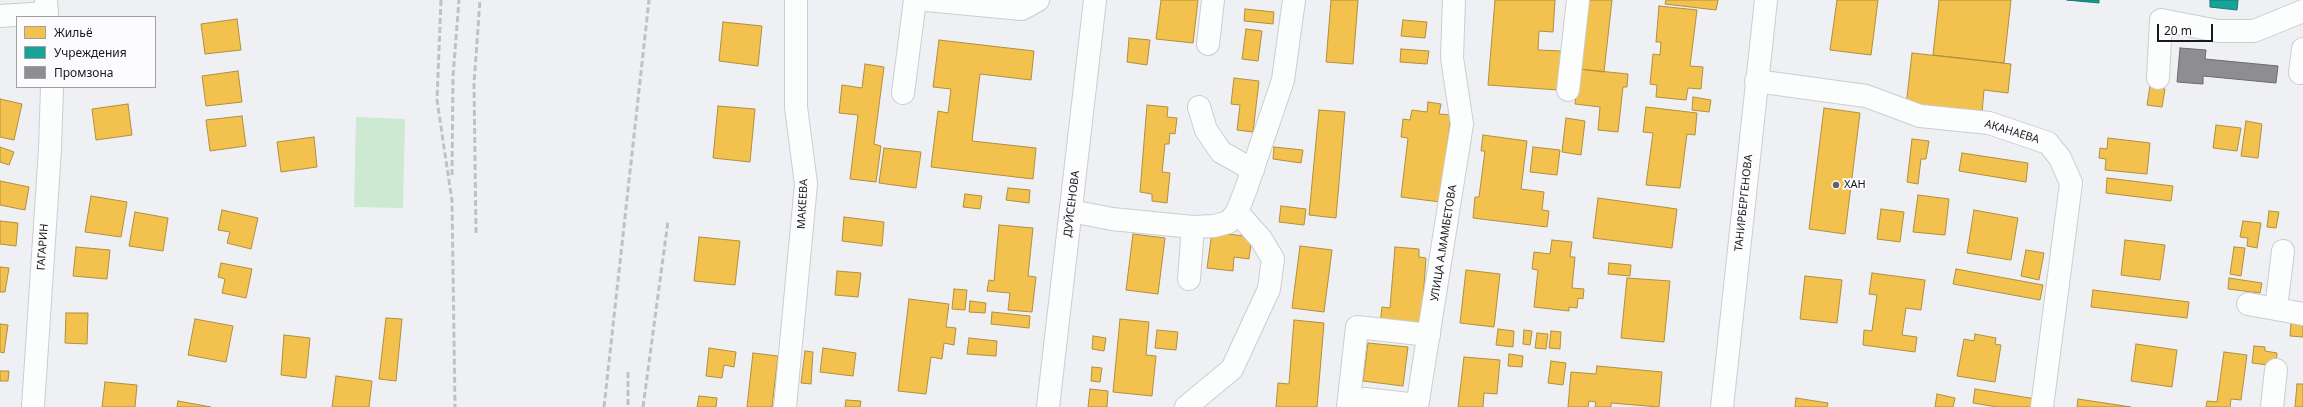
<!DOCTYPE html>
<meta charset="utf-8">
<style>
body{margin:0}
#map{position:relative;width:2303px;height:407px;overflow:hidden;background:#eef0f4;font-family:"Noto Sans",sans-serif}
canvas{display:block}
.legend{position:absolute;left:16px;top:16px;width:140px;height:72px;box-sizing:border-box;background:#fcfcfe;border:1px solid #a1a1a4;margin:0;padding:5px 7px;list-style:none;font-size:12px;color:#18191c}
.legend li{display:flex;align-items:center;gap:8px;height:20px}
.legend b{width:20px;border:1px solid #a1a1a4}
.scale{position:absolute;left:2157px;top:24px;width:56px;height:18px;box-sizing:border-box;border:2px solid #18191c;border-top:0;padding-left:5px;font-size:12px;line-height:14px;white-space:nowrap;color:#18191c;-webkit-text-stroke:3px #fcfcfe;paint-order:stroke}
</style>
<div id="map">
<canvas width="2303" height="407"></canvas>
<ul class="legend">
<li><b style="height:11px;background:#f2c14e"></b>Жильё</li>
<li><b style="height:11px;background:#17a398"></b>Учреждения</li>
<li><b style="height:11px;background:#8d8d92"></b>Промзона</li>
</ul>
<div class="scale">20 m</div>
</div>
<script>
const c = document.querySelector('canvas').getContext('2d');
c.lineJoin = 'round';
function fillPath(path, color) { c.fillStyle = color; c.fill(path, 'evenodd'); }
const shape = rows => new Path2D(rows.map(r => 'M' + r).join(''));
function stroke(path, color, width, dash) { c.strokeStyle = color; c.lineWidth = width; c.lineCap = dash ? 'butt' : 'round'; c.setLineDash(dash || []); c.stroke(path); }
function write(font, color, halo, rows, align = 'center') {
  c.font = font + ' "Noto Sans",sans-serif'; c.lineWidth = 4; c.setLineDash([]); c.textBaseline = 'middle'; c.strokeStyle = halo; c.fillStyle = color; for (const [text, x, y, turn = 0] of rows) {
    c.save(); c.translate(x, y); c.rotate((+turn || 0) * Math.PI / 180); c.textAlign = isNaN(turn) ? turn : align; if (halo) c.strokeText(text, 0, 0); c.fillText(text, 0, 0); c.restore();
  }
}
fillPath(shape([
 [356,117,405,119,403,208,354,207]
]), '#cde9d2');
const homes = shape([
 [1161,0,1198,0,1193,43,1156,39,1161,0],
 [1331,0,1358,0,1353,64,1326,62,1331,0],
 [1495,0,1555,0,1553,32,1539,31,1538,50,1561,51,1558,90,1488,85,1495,0],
 [1586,0,1612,0,1604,72,1579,69,1586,0],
 [1666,0,1718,0,1716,10,1665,4,1666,0],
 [1837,0,1878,0,1871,55,1830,50,1837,0],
 [1939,0,2011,0,2004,63,1933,55,1939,0],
 [1659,6,1697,10,1690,66,1703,67,1701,89,1688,88,1686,100,1656,97,1657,85,1650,84,1653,54,1660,55,1661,42,1656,42,1659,6],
 [1245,9,1274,12,1273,24,1244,21,1245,9],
 [237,19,241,50,205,54,201,24,237,19],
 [1403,20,1427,22,1425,38,1401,36,1403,20],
 [723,22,762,26,758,66,719,61,723,22],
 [1246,29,1262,31,1258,61,1242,59,1246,29],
 [1129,38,1150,40,1147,65,1127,62,1129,38],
 [939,40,1034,51,1031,80,980,74,972,141,1036,148,1033,179,931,167,938,111,948,113,951,89,933,87,939,40],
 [1401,49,1429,51,1427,64,1400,62,1401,49],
 [1912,53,2011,64,2008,93,1984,90,1982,113,1906,106,1912,53],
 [865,64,884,67,874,144,881,146,876,182,850,179,858,115,839,113,842,85,862,88,865,64],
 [1579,69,1628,74,1627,87,1623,87,1618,132,1598,130,1600,107,1575,104,1579,69],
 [238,71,242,102,206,106,202,76,238,71],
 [1234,78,1259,81,1253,132,1237,130,1240,105,1231,104,1234,78],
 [2150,86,2165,89,2162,107,2147,105,2150,86],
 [1693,97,1711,100,1709,112,1692,110,1693,97],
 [0,99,22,104,14,140,0,137,0,99],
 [1428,102,1441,104,1439,114,1451,115,1440,202,1401,197,1408,138,1401,137,1403,119,1410,120,1412,110,1427,112,1428,102],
 [128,104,132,135,96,140,92,109,128,104],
 [1147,105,1168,107,1167,117,1177,118,1175,134,1170,133,1169,144,1165,144,1162,172,1170,173,1167,203,1152,201,1152,194,1140,192,1147,105],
 [718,106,755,109,750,162,713,158,718,106],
 [1646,107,1697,113,1695,135,1687,134,1680,188,1646,185,1653,133,1643,132,1646,107],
 [1824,108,1860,113,1845,234,1809,229,1824,108],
 [1319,110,1345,112,1336,218,1309,215,1319,110],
 [242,116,246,146,210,151,206,120,242,116],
 [1566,118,1585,121,1581,155,1562,152,1566,118],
 [2246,121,2262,124,2258,158,2241,156,2246,121],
 [2216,125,2241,128,2237,151,2213,148,2216,125],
 [1483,135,1527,141,1521,189,1544,192,1542,210,1549,211,1547,227,1473,218,1475,197,1479,197,1485,151,1481,151,1483,135],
 [314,137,317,167,281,172,277,142,314,137],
 [2108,138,2150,143,2147,174,2105,170,2106,159,2099,158,2100,148,2107,149,2108,138],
 [1912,139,1929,141,1926,159,1921,159,1918,184,1907,182,1912,139],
 [0,147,14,152,9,165,0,162,0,147],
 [1274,147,1303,150,1301,163,1273,159,1274,147],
 [1533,147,1560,150,1557,175,1530,172,1533,147],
 [884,148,921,152,916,188,879,183,884,148],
 [1962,153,2028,163,2026,182,1959,171,1962,153],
 [2107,178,2173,186,2171,201,2106,193,2107,178],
 [0,181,29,187,25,210,0,205,0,181],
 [1008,188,1030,190,1029,203,1006,200,1008,188],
 [965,194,982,196,980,209,963,207,965,194],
 [1918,195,1949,199,1945,235,1913,232,1918,195],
 [91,196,127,202,121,237,85,232,91,196],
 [1598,198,1677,209,1672,248,1593,238,1598,198],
 [1281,206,1306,209,1304,225,1279,222,1281,206],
 [1881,209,1904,212,1900,242,1877,239,1881,209],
 [222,210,258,218,251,249,227,243,230,232,218,230,222,210],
 [1974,210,2018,218,2011,260,1967,253,1974,210],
 [2269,211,2279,212,2276,228,2267,227,2269,211],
 [135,212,168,218,163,251,129,246,135,212],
 [844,217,884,222,882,246,842,241,844,217],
 [0,221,18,223,16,246,0,244,0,221],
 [2243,221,2261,223,2257,248,2247,246,2248,238,2240,237,2243,221],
 [999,225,1033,228,1028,276,1036,277,1032,312,1008,310,1010,293,987,291,989,280,994,281,999,225],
 [1212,232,1252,237,1249,259,1234,257,1233,271,1207,268,1212,232],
 [1133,234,1165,238,1158,294,1126,290,1133,234],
 [699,237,740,241,735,285,694,281,699,237],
 [1552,240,1572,242,1570,257,1575,257,1572,288,1584,289,1583,299,1578,298,1577,308,1569,307,1569,311,1534,307,1538,270,1532,269,1534,252,1550,254,1552,240],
 [2125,240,2165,245,2160,280,2121,275,2125,240],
 [1300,246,1332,250,1324,312,1292,308,1300,246],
 [76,247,110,250,107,279,73,276,76,247],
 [1395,247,1419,249,1419,257,1426,258,1421,327,1380,324,1382,307,1390,308,1395,247],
 [2234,247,2245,248,2241,276,2230,274,2234,247],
 [2026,250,2044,253,2039,280,2021,276,2026,250],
 [221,263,252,269,246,298,222,293,225,279,218,277,221,263],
 [1609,263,1631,265,1630,276,1608,274,1609,263],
 [0,267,9,268,5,292,0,292,0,267],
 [1956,269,2043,285,2040,300,1953,284,1956,269],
 [1466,270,1500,274,1494,327,1460,323,1466,270],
 [837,271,861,273,858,297,835,295,837,271],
 [1872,273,1925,280,1921,310,1906,308,1902,335,1917,337,1915,352,1863,345,1864,330,1872,331,1877,295,1869,294,1872,273],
 [1805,276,1842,280,1837,323,1800,319,1805,276],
 [1627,278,1670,281,1664,342,1621,338,1627,278],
 [2229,278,2262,283,2260,293,2228,289,2229,278],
 [954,289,967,290,965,310,952,309,954,289],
 [2093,290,2189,302,2187,318,2091,307,2093,290],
 [909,299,949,304,946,327,956,328,954,345,944,343,942,359,931,357,926,394,898,391,909,299],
 [970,301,986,303,985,313,969,312,970,301],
 [992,312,1030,316,1029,328,991,324,992,312],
 [66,313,88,313,87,344,65,343,66,313],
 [386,318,402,319,396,381,379,379,386,318],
 [195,319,233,326,226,362,188,355,195,319],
 [1120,319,1149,322,1146,355,1156,356,1152,396,1113,392,1120,319],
 [1294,320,1324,323,1317,407,1276,407,1278,383,1289,384,1294,320],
 [2291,323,2303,325,2303,337,2290,336,2291,323],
 [0,324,8,325,4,353,0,352,0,324],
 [1498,329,1514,331,1513,347,1496,345,1498,329],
 [1157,330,1178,332,1176,350,1155,348,1157,330],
 [1524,330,1532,331,1530,345,1523,344,1524,330],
 [1551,331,1561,332,1560,349,1549,348,1551,331],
 [1537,333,1548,334,1546,349,1535,348,1537,333],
 [1975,334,1996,338,1995,344,2001,345,1995,382,1957,376,1964,339,1974,341,1975,334],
 [284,335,310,338,306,378,281,375,284,335],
 [1093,336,1106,338,1104,351,1092,349,1093,336],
 [969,338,997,341,996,356,967,354,969,338],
 [1368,343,1408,347,1403,386,1363,381,1368,343],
 [2136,344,2177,350,2172,387,2131,381,2136,344],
 [2254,346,2265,347,2265,351,2277,353,2276,366,2252,363,2254,346],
 [709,348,736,352,734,367,724,365,722,378,706,376,709,348],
 [823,348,856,353,853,376,820,372,823,348],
 [805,351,813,352,811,384,801,383,805,351],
 [2224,352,2247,355,2241,400,2231,399,2230,407,2206,407,2207,401,2217,402,2224,352],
 [753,353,778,356,772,407,747,407,753,353],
 [1509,354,1523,356,1522,367,1508,366,1509,354],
 [1464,357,1500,360,1497,394,1484,393,1483,407,1458,407,1464,357],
 [1551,361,1566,363,1563,385,1548,383,1551,361],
 [1597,366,1662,372,1659,407,1611,403,1611,407,1595,407,1596,402,1589,401,1588,407,1568,407,1571,372,1596,374,1597,366],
 [1092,367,1102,368,1100,382,1091,381,1092,367],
 [0,371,9,371,8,381,0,381,0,371],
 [336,376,372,381,369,407,332,407,336,376],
 [105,382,137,385,135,407,102,407,105,382],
 [2297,384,2303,384,2303,407,2295,407,2297,384],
 [1090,389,1108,391,1107,407,1088,407,1090,389],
 [1975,389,2036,399,2035,407,1997,407,1973,403,1975,389],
 [1937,394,1955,398,1953,407,1935,407,1937,394],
 [699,396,717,398,716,407,697,407,699,396],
 [1796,398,1828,403,1827,407,1795,407,1796,398],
 [2078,399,2131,407,2077,407,2078,399],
 [846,400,861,401,860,407,845,407,846,400],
 [178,401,211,407,177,407,178,401]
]);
fillPath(homes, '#f2c14e');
stroke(homes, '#b18f3f', 1);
const public = shape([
 [2067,0,2099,0,2099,3,2067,0],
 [2210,0,2238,0,2237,10,2210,7,2210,0]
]);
fillPath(public, '#17a398');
stroke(public, '#177a73', 1);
const industry = shape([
 [2180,48,2206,50,2205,59,2278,66,2276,83,2203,76,2203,84,2177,82,2180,48]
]);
fillPath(industry, '#8d8d92');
stroke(industry, '#6a6a6f', 1);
const minor = shape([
 [926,0,1022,9,1038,0],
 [0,16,47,13],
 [1208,44,1213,0],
 [2300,73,2303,49],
 [2158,78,2161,20,2218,31,2254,31,2303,11],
 [1756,81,1866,96,1920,116,1989,123,2048,143,2060,158,2071,183,2042,407],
 [1568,90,1578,0],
 [903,93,915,0],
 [1199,107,1206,130,1221,152,1253,170],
 [1071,211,1112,219,1193,227,1214,226,1229,222,1237,212,1246,189,1283,80,1294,0],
 [1189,279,1193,227],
 [2248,304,2303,314],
 [2276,308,2283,251],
 [1365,399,1417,405],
 [785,407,806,184,796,107,796,0],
 [1048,407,1095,0],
 [1186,407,1232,369,1269,289,1273,259,1261,239,1237,212],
 [1348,407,1357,327,1429,335],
 [1417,407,1462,124,1452,58,1454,0],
 [1722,407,1766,0],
 [2272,407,2276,370]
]);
const major = shape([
 [46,0,47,17],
 [33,407,50,149,52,87]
]);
stroke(minor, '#cbcdd0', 24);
stroke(major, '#cbcdd0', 24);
stroke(minor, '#fcfdfd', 22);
stroke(major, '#fcfdfd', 22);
stroke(shape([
 [441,0,437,100,452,201,455,407],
 [452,175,453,76,459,0],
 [476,233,474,84,480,0],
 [628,372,628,407],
 [604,407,649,0],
 [643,407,668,221]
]), '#c1c1c2', 3, [6, 3]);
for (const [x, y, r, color] of [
 [1836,185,4,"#636468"]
]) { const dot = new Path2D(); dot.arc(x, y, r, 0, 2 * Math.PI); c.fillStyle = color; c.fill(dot); stroke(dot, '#fcfcfe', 1.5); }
write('11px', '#18191c', '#fcfcfe', [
 ["АКАНАЕВА",2012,132,17],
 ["ТАНИРБЕРГЕНОВА",1744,203,-84],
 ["МАКЕЕВА",803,204,-87],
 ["ДУЙСЕНОВА",1072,204,-83],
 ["УЛИЦА А.МАМБЕТОВА",1444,243,-81],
 ["ГАГАРИН",43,247,-86]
]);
write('11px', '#18191c', '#fcfcfe', [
 ["ХАН",1844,185]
], 'left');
</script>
